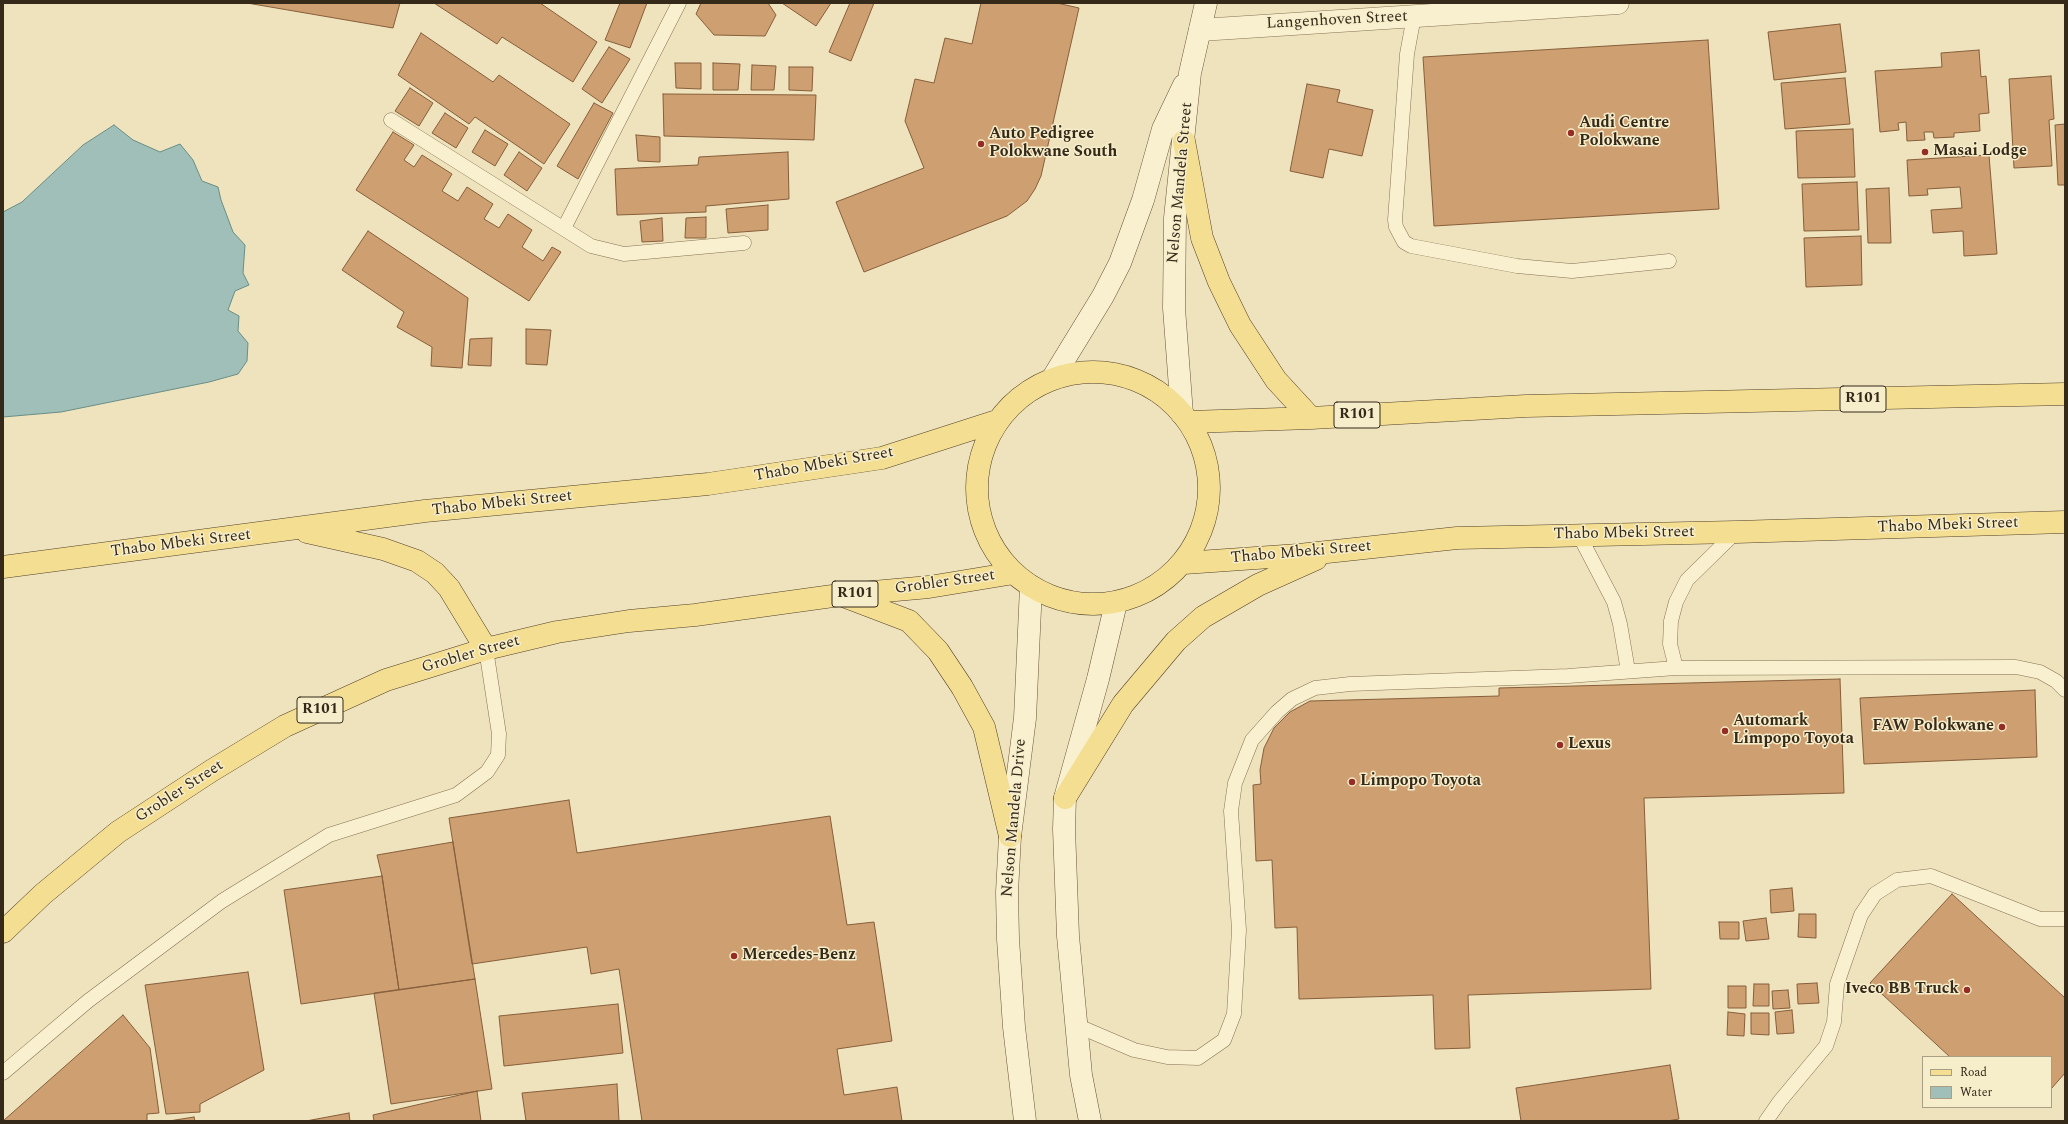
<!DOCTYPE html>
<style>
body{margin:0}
#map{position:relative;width:2068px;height:1124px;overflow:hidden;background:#eee3bc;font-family:Spectral,serif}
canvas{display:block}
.frame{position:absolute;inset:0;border:4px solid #35291a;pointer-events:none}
.legend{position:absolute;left:1922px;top:1056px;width:130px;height:52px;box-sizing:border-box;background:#f6edcb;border:1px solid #a99f84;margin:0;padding:5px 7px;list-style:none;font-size:12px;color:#35291a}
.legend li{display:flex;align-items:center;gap:8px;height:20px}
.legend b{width:20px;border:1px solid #a99f84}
</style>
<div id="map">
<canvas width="2068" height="1124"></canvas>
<div class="frame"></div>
<ul class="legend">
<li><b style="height:5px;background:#f4de91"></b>Road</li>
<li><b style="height:11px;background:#a0bfb9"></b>Water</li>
</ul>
</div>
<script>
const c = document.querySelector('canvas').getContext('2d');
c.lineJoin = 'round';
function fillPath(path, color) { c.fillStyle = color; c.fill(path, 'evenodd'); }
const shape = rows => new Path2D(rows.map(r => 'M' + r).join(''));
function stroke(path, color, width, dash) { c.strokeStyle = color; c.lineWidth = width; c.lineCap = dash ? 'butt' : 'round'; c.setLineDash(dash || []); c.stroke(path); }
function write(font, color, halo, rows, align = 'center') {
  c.font = font + ' Spectral,serif'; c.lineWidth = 3; c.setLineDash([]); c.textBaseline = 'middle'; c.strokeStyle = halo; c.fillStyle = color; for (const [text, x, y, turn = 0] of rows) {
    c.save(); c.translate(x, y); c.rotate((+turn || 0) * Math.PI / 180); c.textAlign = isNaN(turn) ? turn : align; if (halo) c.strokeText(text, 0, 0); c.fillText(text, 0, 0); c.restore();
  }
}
const water = shape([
 [114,125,133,140,160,152,180,144,193,160,202,181,218,187,221,200,233,232,245,245,243,273,249,285,235,291,228,310,239,316,238,331,248,343,247,361,238,374,209,382,61,412,3,417,3,212,22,202,83,145,114,125]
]);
fillPath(water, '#a0bfb9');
stroke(water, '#688d86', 1);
const building = shape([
 [247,3,400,3,393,28,247,3],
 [434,3,540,3,597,42,573,82,502,37,497,44,434,3],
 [620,3,647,3,630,48,605,40,620,3],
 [701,3,768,3,776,15,765,36,714,35,696,14,701,3],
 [782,3,831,3,816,26,782,3],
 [850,3,874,3,851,61,829,52,850,3],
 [981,3,1057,3,1079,8,1041,176,1035,189,1027,201,1007,216,864,272,836,202,924,168,905,121,915,79,934,83,945,38,972,44,981,3],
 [1840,24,1846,72,1774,80,1768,32,1840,24],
 [421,33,493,82,499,75,570,124,544,164,475,117,469,124,398,75,421,33],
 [1708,40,1719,209,1434,226,1423,57,1708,40],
 [609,47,630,59,602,103,582,89,609,47],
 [1979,50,1981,77,1986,76,1989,113,1979,114,1980,131,1954,133,1954,137,1934,138,1933,132,1924,132,1925,140,1907,141,1906,122,1898,123,1899,130,1880,132,1875,71,1942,67,1941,53,1979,50],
 [675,63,701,63,701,89,676,88,675,63],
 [713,63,740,64,738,90,713,90,713,63],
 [752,65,776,66,774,90,751,90,752,65],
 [789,67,813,67,812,91,789,90,789,67],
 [2051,76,2054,119,2049,120,2052,166,2014,168,2009,79,2051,76],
 [1845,78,1850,124,1785,129,1781,83,1845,78],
 [1307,84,1340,90,1337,102,1373,110,1362,156,1329,149,1323,178,1290,171,1307,84],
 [410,88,433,103,419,126,395,111,410,88],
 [663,94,816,95,814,140,664,136,663,94],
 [594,103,613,113,578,179,557,166,594,103],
 [445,113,468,128,456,148,432,133,445,113],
 [2065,124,2065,185,2058,185,2055,125,2065,124],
 [1853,129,1855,177,1798,178,1796,131,1853,129],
 [485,130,508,144,495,166,472,152,485,130],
 [393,132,414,145,404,160,414,167,422,155,452,174,442,191,458,201,467,187,493,204,484,219,499,228,508,214,532,230,522,247,543,261,552,247,561,252,529,301,356,190,393,132],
 [636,135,660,137,660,162,638,161,636,135],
 [519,152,542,168,527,191,504,175,519,152],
 [788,152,789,199,706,206,706,212,617,215,615,169,698,165,699,157,788,152],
 [1989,155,1997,254,1964,256,1963,231,1933,233,1931,210,1962,208,1960,187,1927,189,1928,195,1909,196,1907,160,1989,155],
 [1857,182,1859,230,1804,231,1802,184,1857,182],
 [1889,188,1891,243,1868,243,1866,189,1889,188],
 [768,205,768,230,728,233,726,209,768,205],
 [706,217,706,238,685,238,686,218,706,217],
 [662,218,663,241,642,242,640,221,662,218],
 [368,231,468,298,462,368,431,366,432,347,397,327,404,312,342,270,368,231],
 [1861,236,1862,285,1806,287,1804,238,1861,236],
 [526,329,551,330,547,365,526,364,526,329],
 [492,338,491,366,468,365,470,339,492,338],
 [1840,679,1844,793,1644,798,1651,989,1468,995,1470,1048,1435,1049,1433,995,1299,999,1297,927,1275,928,1272,860,1256,861,1253,785,1261,784,1260,770,1264,748,1274,728,1290,712,1310,701,1499,696,1499,688,1840,679],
 [2035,690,2037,757,1864,764,1860,698,2035,690],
 [569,800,577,853,830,816,847,925,874,922,892,1041,837,1049,844,1095,897,1087,902,1121,642,1121,619,969,591,974,587,947,472,964,449,818,569,800],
 [453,842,475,979,399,990,382,876,377,855,453,842],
 [382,876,399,990,301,1004,284,890,382,876],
 [1792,888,1794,911,1771,913,1770,890,1792,888],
 [1952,894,2065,998,2065,1073,2051,1089,2051,1057,1950,1057,1870,983,1952,894],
 [1799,914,1816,914,1816,938,1798,937,1799,914],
 [1766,918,1769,939,1746,941,1743,921,1766,918],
 [1719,922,1739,922,1739,939,1720,939,1719,922],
 [248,972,264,1070,200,1104,200,1112,166,1114,145,985,248,972],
 [475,979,492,1089,391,1104,374,993,475,979],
 [1817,983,1819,1003,1798,1004,1797,984,1817,983],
 [1754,984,1769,984,1769,1006,1753,1006,1754,984],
 [1728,986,1746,986,1746,1008,1728,1008,1728,986],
 [1788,990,1790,1008,1773,1009,1772,991,1788,990],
 [618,1004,623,1053,504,1066,499,1016,618,1004],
 [1792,1010,1794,1033,1777,1034,1775,1012,1792,1010],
 [1728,1012,1745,1014,1744,1036,1727,1035,1728,1012],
 [1751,1013,1769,1013,1769,1035,1751,1034,1751,1013],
 [123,1015,150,1048,159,1113,147,1114,147,1121,3,1121,123,1015],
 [1670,1065,1679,1119,1667,1121,1521,1121,1516,1088,1670,1065],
 [617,1084,619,1121,526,1121,522,1093,617,1084],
 [477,1091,481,1121,374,1121,373,1115,477,1091],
 [349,1113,350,1121,306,1121,349,1113],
 [194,1117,195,1121,169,1121,194,1117]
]);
fillPath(building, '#ce9f70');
stroke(building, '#865e3b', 1);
const lane = shape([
 [1414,16,1407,54,1395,220,1396,227,1404,242,1411,246,1517,266,1572,271,1669,261],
 [391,120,591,246,624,254,744,243],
 [564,228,679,3],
 [1579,535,1614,602,1620,624,1628,671],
 [1676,668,1670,644,1671,621,1676,602,1687,580,1736,532],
 [1078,1026,1134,1050,1167,1057,1198,1058,1224,1040,1234,1014,1239,930,1231,811,1235,783,1252,740,1277,712,1292,699,1315,688,1350,684,1568,676,1676,668,2016,667,2040,672,2056,681,2065,690],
 [3,1073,88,1001,222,901,329,835,456,795,487,772,498,755,499,734,486,649],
 [1766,1121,1780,1101,1826,1046,1834,1022,1837,984,1861,915,1875,894,1897,880,1931,876,2040,919,2065,919]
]);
const street = shape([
 [1200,30,1618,3]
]);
const secondary = shape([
 [1054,376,1103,296,1120,263,1143,200,1163,129,1184,85],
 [1182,414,1174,308,1175,218,1190,73,1206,3],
 [1025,1121,1014,1027,1008,939,1007,892,1010,836,1025,718,1031,587],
 [1090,1121,1081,1075,1068,936,1064,829,1065,798,1098,679,1116,603]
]);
const primary = shape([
 [1184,141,1202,238,1219,282,1240,325,1276,380,1311,418],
 '977 488a116 116 0 1 1 232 0a116 116 0 1 1-232 0Z',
 [1189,422,1311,418,1526,406,2065,394],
 [307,532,383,549,417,561,435,573,449,588,486,649],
 [1184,563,1299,555,1457,538,1736,532,2065,522],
 [3,567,425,511,708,484,882,458,997,421],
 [846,597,909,621,938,651,962,687,984,727,1010,836],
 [1065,798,1123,704,1176,641,1203,617,1258,585,1316,559],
 [3,932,43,894,118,832,211,771,285,726,386,680,486,649,557,632,629,621,695,615,840,595,929,587,1014,573]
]);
stroke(lane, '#867355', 15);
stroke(street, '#867355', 23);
stroke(secondary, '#675439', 23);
stroke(primary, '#53412a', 23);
stroke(lane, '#f9f0cf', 14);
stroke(street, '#f9f0cf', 22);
stroke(secondary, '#f9f0cf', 22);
stroke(primary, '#f4de91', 22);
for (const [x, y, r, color] of [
 [1571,133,4,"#962d24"],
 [981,144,4,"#962d24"],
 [1925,152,4,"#962d24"],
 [2002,727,4,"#962d24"],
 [1725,731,4,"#962d24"],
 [1560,745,4,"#962d24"],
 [1352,782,4,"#962d24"],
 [734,956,4,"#962d24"],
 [1967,990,4,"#962d24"]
]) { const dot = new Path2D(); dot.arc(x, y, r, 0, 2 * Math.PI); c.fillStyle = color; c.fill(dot); stroke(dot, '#f6edcb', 1.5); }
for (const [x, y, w] of [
 [1863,399,46],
 [1357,415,46],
 [855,594,46],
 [320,710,46]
]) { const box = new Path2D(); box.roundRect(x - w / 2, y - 13, w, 26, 3); c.fillStyle = '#f6edcb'; c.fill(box); stroke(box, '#35291a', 1); }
write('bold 15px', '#35291a', null, [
 ["R101",1863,399],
 ["R101",1357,415],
 ["R101",855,594],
 ["R101",320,710]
]);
write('16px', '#35291a', '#f6edcb', [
 ["Langenhoven Street",1337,21,-3],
 ["Nelson Mandela Street",1181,183,-85],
 ["Thabo Mbeki Street",824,465,-10],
 ["Thabo Mbeki Street",502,504,-6],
 ["Thabo Mbeki Street",1948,526,-2],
 ["Thabo Mbeki Street",1624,534,-1],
 ["Thabo Mbeki Street",181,544,-7],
 ["Thabo Mbeki Street",1301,553,-5],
 ["Grobler Street",945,583,-8],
 ["Grobler Street",471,655,-16],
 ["Grobler Street",180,792,-33],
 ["Nelson Mandela Drive",1015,818,-85]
]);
write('bold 16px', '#35291a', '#f6edcb', [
 ["Audi Centre",1579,124],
 ["Polokwane",1579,142],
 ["Auto Pedigree",989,135],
 ["Polokwane South",989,153],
 ["Masai Lodge",1933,152],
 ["Automark",1733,722],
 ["Limpopo Toyota",1733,740],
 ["FAW Polokwane",1994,727,"right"],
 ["Lexus",1568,745],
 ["Limpopo Toyota",1360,782],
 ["Mercedes-Benz",742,956],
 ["Iveco BB Truck",1959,990,"right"]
], 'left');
</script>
